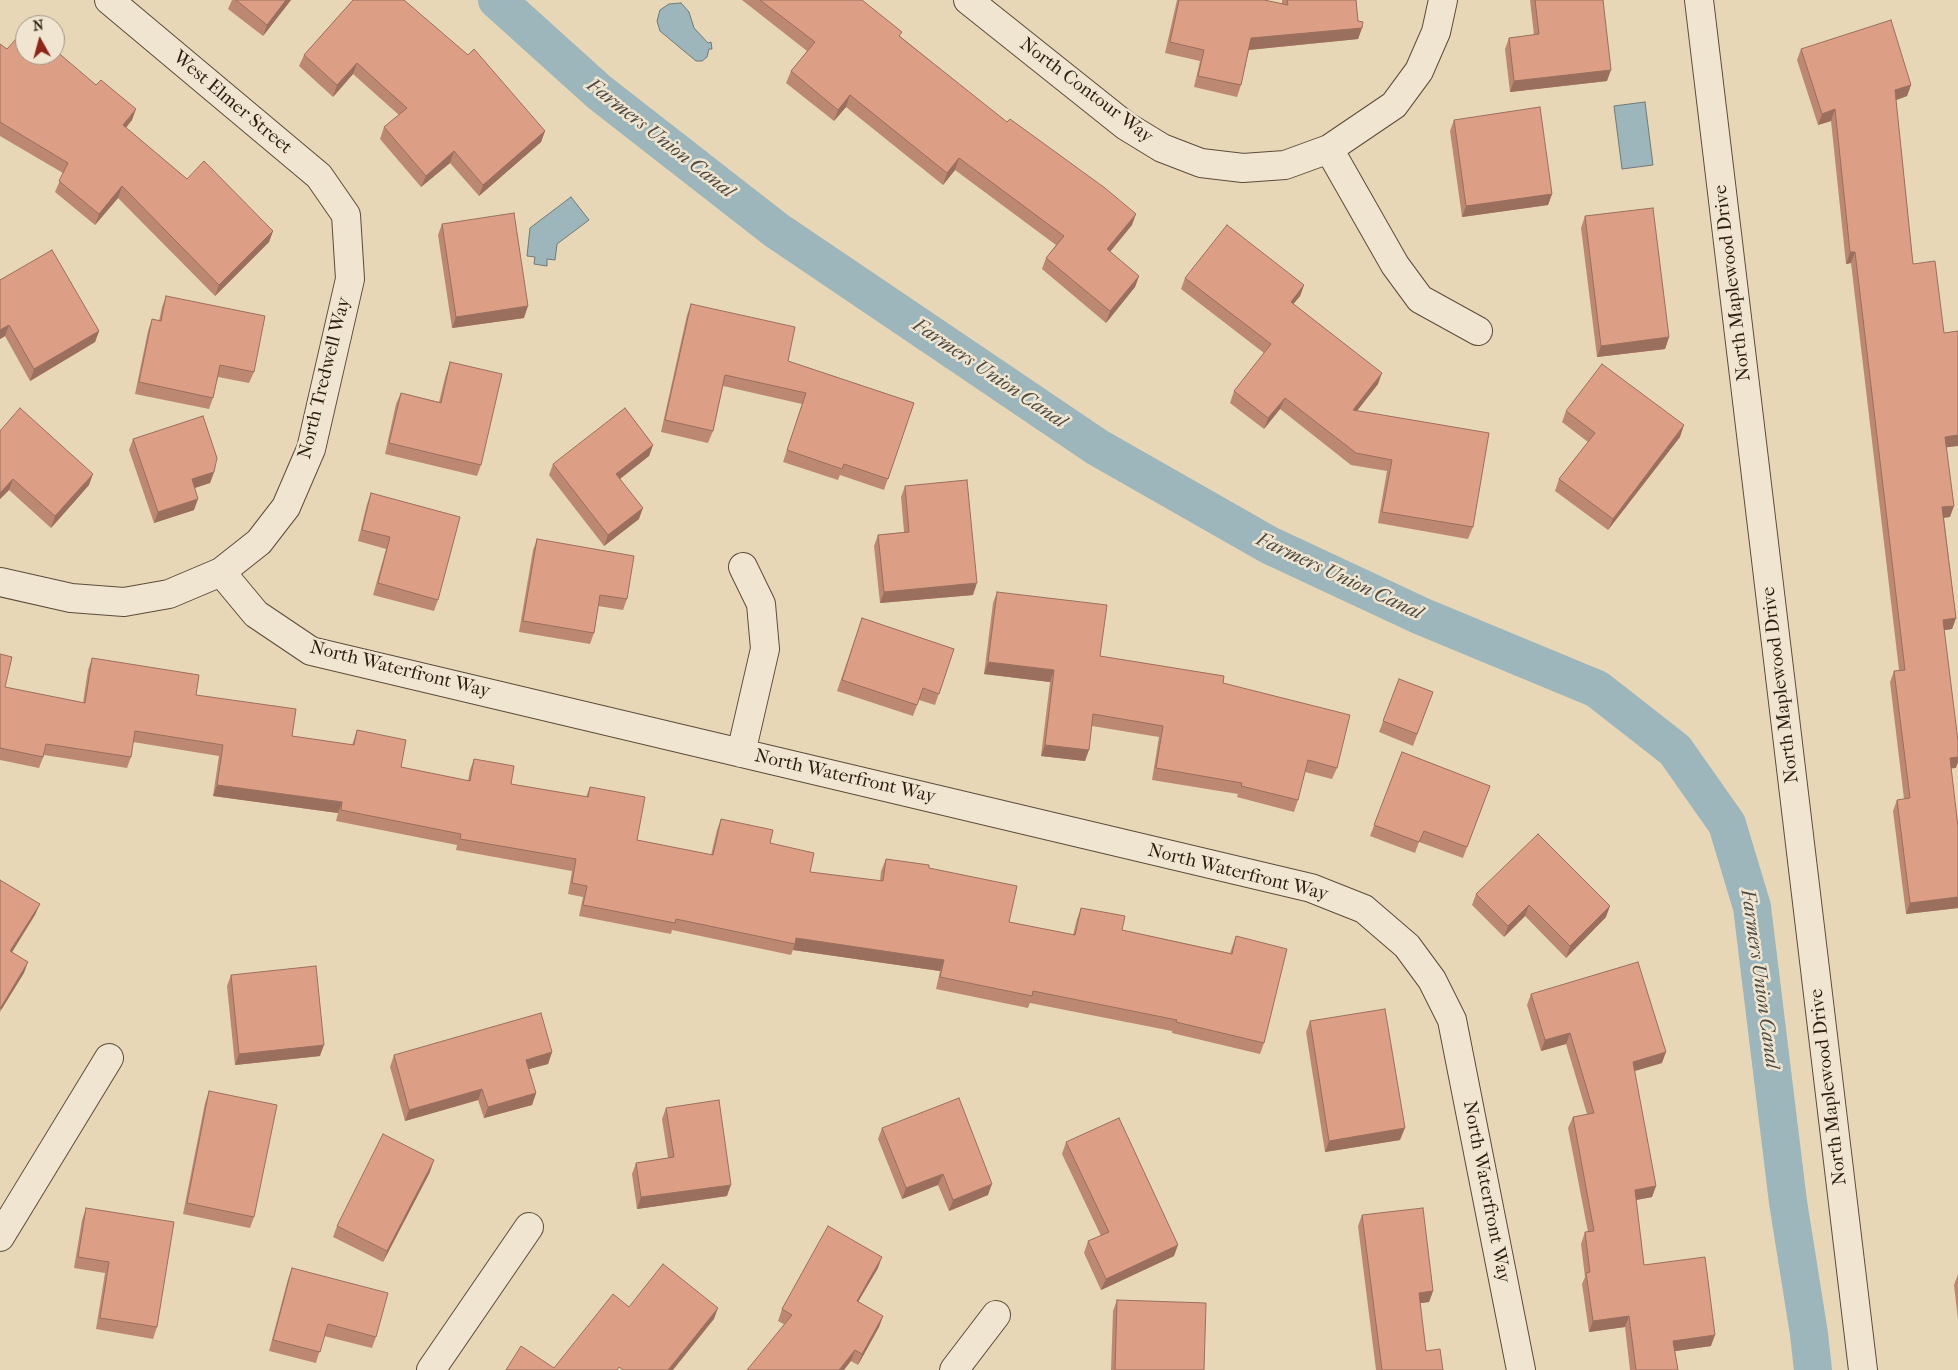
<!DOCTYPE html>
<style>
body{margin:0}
#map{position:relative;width:1958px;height:1370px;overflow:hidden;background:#e7d7b7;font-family:"IM FELL French Canon",serif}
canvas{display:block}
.north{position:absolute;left:15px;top:15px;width:50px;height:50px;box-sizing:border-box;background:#efe5d0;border:1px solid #a19583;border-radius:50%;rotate:353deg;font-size:14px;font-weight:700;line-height:20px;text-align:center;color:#2d1d10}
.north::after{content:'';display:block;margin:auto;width:18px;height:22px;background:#8f2418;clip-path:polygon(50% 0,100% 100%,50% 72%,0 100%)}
</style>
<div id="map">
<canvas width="1958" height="1370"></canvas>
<div class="north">N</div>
</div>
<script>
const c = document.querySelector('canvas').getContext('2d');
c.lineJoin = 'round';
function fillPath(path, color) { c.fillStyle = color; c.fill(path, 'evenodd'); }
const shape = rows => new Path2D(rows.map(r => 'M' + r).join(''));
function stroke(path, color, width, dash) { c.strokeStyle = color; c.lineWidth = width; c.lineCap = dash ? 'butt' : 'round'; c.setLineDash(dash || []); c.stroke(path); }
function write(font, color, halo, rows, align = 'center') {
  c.font = font + ' "IM FELL French Canon",serif'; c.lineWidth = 5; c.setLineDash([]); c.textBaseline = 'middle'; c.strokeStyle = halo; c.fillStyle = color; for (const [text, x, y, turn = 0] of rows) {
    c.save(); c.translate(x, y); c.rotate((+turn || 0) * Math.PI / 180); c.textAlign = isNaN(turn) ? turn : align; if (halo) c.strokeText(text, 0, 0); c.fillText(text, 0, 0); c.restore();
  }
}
const water = shape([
 [681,3,689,12,694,28,708,43,711,42,712,49,709,49,707,57,702,61,696,61,660,31,657,21,660,10,669,4,681,3],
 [1645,102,1653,165,1622,169,1614,106,1645,102],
 [571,197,589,220,557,244,555,260,547,259,547,266,534,264,535,257,527,256,530,228,571,197]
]);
fillPath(water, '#9db6bb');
stroke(water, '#707977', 1);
stroke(shape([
 [497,0,599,92,776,230,1097,447,1269,545,1421,616,1597,689,1675,750,1727,824,1752,907,1788,1202,1809,1334,1813,1370]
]), '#9db6bb', 38);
const minor = shape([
 [968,0,1126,126,1162,148,1201,163,1243,168,1285,165,1329,149,1394,105,1419,71,1436,32,1443,0],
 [1699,0,1863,1370],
 [1329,149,1395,265,1420,299,1478,331],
 [221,572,256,614,311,651,1311,888,1364,909,1407,946,1432,980,1452,1020,1521,1370],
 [0,582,71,598,124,602,169,594,221,572,259,542,286,507,311,449,350,279,346,215,319,176,109,0],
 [741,753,765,649,761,604,743,567],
 [0,1237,109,1058],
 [431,1370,529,1227],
 [954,1370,996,1315]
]);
stroke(minor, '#5c4c3a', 30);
stroke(minor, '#efe5d0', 28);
fillPath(shape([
 [232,0,291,0,263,36,228,9],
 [353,0,545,131,541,142,479,196,450,163,421,187,380,139,384,127,399,115,353,74,333,97,299,66,304,55],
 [742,0,862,0,901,37,1132,225,1110,252,1139,276,1135,287,1106,323,1042,269,1046,258,1056,245,955,170,943,185,846,107,834,121,786,83,791,71,807,51],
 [1177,0,1264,0,1282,4,1282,0,1356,0,1358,21,1362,28,1358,39,1249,50,1241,85,1237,97,1194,87,1200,61,1165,53],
 [1530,0,1603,0,1607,81,1510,92,1505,49,1509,38,1534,35],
 [0,44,7,49,132,120,126,128,187,179,273,231,269,242,215,296,118,198,95,225,55,192,63,173,0,136],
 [1801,49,1911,85,1907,96,1896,100,1913,264,1946,447,1950,517,1944,518,1956,618,1952,629,1944,630,1956,768,1951,768,1958,827,1958,908,1906,914,1893,811,1897,800,1904,799,1890,682,1894,671,1899,670,1851,263,1846,264,1831,121,1818,125,1797,60],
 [1454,120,1552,194,1548,205,1462,217,1450,131],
 [1585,216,1669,337,1665,349,1597,357,1581,228],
 [442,224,524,318,452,328,438,235],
 [1185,278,1304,285,1300,296,1293,304,1378,384,1357,411,1473,527,1468,539,1378,523,1387,471,1351,465,1280,409,1264,429,1230,403,1234,391,1264,353,1181,289],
 [0,280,99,331,95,342,30,381,5,336,0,339],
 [166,296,254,372,249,383,218,377,213,398,209,409,135,394,148,331,152,319,159,321,162,307],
 [691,304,788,361,914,403,884,490,840,475,838,480,783,462,802,404,723,386,713,431,708,443,661,432,687,315],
 [450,362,481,465,477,476,385,454,396,404,401,393,439,402,446,374],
 [1566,411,1680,437,1608,530,1555,491,1559,479,1588,442,1562,422],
 [0,431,89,485,51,528,9,490,0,499],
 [133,439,214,472,210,483,195,488,194,510,154,523,129,450],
 [653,445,649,456,620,479,639,519,604,546,549,475,553,464],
 [905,486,973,595,880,603,874,546,878,535,904,532,901,497],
 [371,493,438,600,434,611,373,595,386,549,358,541,367,504],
 [537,539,627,599,623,610,598,606,594,633,590,644,519,632,533,550],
 [997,592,1100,656,1223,683,1337,768,1332,779,1305,772,1298,800,1294,812,1237,797,1238,794,1152,780,1159,737,1092,726,1085,761,1041,756,1050,682,984,674,993,603],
 [862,618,954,649,935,705,919,700,913,716,837,691],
 [0,654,5,687,83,703,88,670,92,658,196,695,292,736,352,745,357,730,401,767,468,781,470,770,474,759,511,784,586,797,590,787,637,840,711,855,717,830,721,819,770,843,810,872,880,881,881,871,886,859,929,868,1009,922,1073,935,1077,919,1081,908,1122,930,1230,953,1236,936,1264,1043,1260,1054,1172,1033,1172,1031,1030,1003,1028,1008,936,989,940,971,793,950,791,955,672,930,671,934,579,916,583,897,568,894,572,871,456,850,457,845,336,821,338,813,213,796,219,756,133,742,131,757,127,768,44,755,39,768,0,760],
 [1399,679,1433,692,1413,746,1379,732],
 [1402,752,1490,786,1463,858,1419,842,1415,853,1370,836],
 [1476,894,1606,917,1566,958,1525,916,1504,937,1472,905],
 [231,975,320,1056,235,1065,227,986],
 [1531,994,1662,1063,1634,1071,1656,1186,1652,1197,1636,1200,1644,1265,1711,1346,1675,1351,1678,1370,1630,1370,1625,1327,1589,1332,1582,1284,1585,1277,1581,1244,1585,1232,1588,1232,1568,1128,1573,1117,1587,1114,1566,1044,1541,1051,1527,1005],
 [1310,1021,1400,1140,1325,1152,1306,1032],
 [552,1052,548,1064,529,1069,536,1093,532,1105,484,1118,478,1100,405,1121,390,1067,394,1055],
 [209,1091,254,1217,250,1228,183,1214,205,1103],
 [666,1108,727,1196,637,1209,632,1174,636,1163,668,1158,662,1119],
 [882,1128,988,1195,949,1211,938,1185,902,1199,878,1139],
 [1066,1142,1174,1256,1101,1290,1084,1253,1088,1241,1101,1236,1062,1154],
 [430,1172,383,1262,333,1237,337,1226],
 [86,1208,157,1327,153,1339,96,1329,105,1273,74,1268,82,1220],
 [1362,1215,1433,1291,1429,1302,1420,1303,1426,1351,1443,1370,1376,1370,1358,1226],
 [292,1268,376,1337,372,1348,324,1336,316,1363,269,1351,288,1279],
 [878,1268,858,1302,883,1316,879,1327,858,1365,778,1321,782,1309],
 [1958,1274,1958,1320,1954,1285],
 [1117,1300,1204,1370,1111,1370,1113,1311]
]), '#bd8872');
fillPath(shape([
 [286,0,291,0,263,36,267,25],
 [1362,28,1358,39,1247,50,1251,38],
 [357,63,353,74,333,97,337,85],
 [1611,70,1607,81,1510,92,1514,81],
 [1911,85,1907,96,1891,102,1895,90],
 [850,95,846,107,834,121,838,110],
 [136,109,132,120,118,136,123,125],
 [1835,109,1831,121,1818,125,1822,114],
 [545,131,541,142,479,196,483,185],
 [454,151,450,163,421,187,426,176],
 [959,158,955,170,943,185,947,173],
 [122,186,118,198,95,225,99,214],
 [1552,194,1548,205,1462,217,1466,206],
 [1136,214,1132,225,1103,260,1107,249],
 [273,231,269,242,215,296,219,285],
 [1850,252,1855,252,1851,263,1846,264],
 [1139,276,1135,287,1106,323,1110,311],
 [1304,285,1300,296,1286,313,1291,302],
 [528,306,524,318,452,328,456,317],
 [9,325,5,336,0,339,0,330],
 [99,331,95,342,30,381,34,369],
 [1669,337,1665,349,1597,357,1601,346],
 [1382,373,1378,384,1349,421,1353,410],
 [1285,398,1280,409,1264,429,1268,418],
 [1684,425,1680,437,1608,530,1613,519],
 [1958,435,1958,446,1941,448,1945,437],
 [653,445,649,456,612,485,616,474],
 [214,472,210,483,188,490,192,479],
 [93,474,89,485,51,528,55,516],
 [13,479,9,490,0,499,0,493],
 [198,499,194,510,154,523,158,512],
 [1954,506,1950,517,1938,518,1942,507],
 [643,508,639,519,604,546,608,535],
 [977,583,973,595,880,603,884,592],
 [1956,618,1952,629,1939,631,1943,620],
 [988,662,1054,670,1050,682,984,674],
 [1045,745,1089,750,1085,761,1041,756],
 [1958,757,1958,762,1956,768,1945,769,1950,758],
 [217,785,342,802,338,813,213,796],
 [1958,897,1958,908,1906,914,1910,903],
 [40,904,35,915,6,962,10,951],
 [1529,905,1525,916,1504,937,1508,926],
 [1610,906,1606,917,1566,958,1570,946],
 [796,938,944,960,940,971,793,950],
 [28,962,24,973,0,1012,1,1006],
 [1570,1033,1566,1044,1541,1051,1545,1040],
 [324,1045,320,1056,235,1065,239,1054],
 [552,1052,548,1064,522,1071,526,1060],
 [1666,1052,1662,1063,1628,1073,1633,1062],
 [482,1089,478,1100,405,1121,409,1110],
 [536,1093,532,1105,484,1118,488,1107],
 [1405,1128,1400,1140,1325,1152,1329,1141],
 [434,1160,430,1172,383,1262,387,1251],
 [943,1174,938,1185,902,1199,906,1188],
 [992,1184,988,1195,949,1211,953,1200],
 [731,1185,727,1196,637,1209,641,1197],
 [1656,1186,1652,1197,1631,1201,1635,1190],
 [1178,1245,1174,1256,1101,1290,1106,1279],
 [882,1257,878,1268,852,1312,857,1301],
 [1433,1291,1429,1302,1414,1304,1419,1293],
 [718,1308,714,1319,673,1370,668,1370],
 [883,1316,879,1327,858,1365,862,1354],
 [1629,1316,1625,1327,1589,1332,1593,1321],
 [1715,1335,1711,1346,1669,1352,1673,1341],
 [855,1350,851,1361,844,1370,839,1370]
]), '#9a6f5d');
const building = shape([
 [236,0,286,0,267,25,236,0],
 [353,0,404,0,468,55,474,49,545,131,483,185,454,151,426,176,384,127,407,108,357,63,337,85,304,55,353,0],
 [760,0,862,0,902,32,899,36,1007,122,1010,119,1105,188,1136,214,1107,249,1139,276,1110,311,1046,258,1064,236,959,158,947,173,850,95,838,110,791,71,815,42,760,0],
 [1179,0,1264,0,1288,5,1287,0,1356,0,1358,21,1363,22,1362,28,1251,38,1241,85,1198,76,1204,50,1170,42,1179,0],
 [1535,0,1603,0,1611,70,1514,81,1509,38,1539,34,1535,0],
 [1891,20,1911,85,1895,90,1913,264,1935,261,1944,333,1958,331,1958,435,1945,437,1954,506,1942,507,1956,618,1943,620,1958,741,1958,757,1950,758,1958,827,1958,897,1910,903,1897,800,1910,798,1894,671,1905,670,1855,252,1850,252,1835,109,1822,114,1801,49,1891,20],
 [25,29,25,55,55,55,55,50,96,85,101,80,136,109,123,125,187,179,204,161,273,231,219,285,122,186,99,214,59,181,68,163,0,122,0,44,7,49,25,29],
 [1540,107,1552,194,1466,206,1454,120,1540,107],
 [1653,208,1669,337,1601,346,1585,216,1653,208],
 [514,213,528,306,456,317,442,224,514,213],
 [1227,225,1304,285,1291,302,1382,373,1353,410,1489,433,1473,527,1382,512,1392,460,1356,453,1285,398,1268,418,1234,391,1271,344,1185,278,1227,225],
 [52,250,99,331,34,369,9,325,0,330,0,280,52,250],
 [166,296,265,316,254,372,220,365,213,398,139,382,152,319,161,321,166,296],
 [691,304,795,327,788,361,914,403,888,479,844,464,842,469,787,450,806,393,725,375,713,431,665,420,691,304],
 [450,362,502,374,481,465,389,443,401,393,441,403,450,362],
 [1602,364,1684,425,1613,519,1559,479,1595,433,1566,411,1602,364],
 [20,408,93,474,55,516,13,479,0,493,0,431,20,408],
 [625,408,653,445,616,474,643,508,608,535,553,464,625,408],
 [203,416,217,458,214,472,192,479,198,499,158,512,133,439,203,416],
 [967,480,977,583,884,592,878,535,909,532,905,486,967,480],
 [371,493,460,517,438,600,378,583,390,537,362,530,371,493],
 [537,539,634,556,627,599,600,595,594,633,523,621,537,539],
 [997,592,1107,605,1100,656,1224,676,1223,683,1350,715,1337,768,1308,760,1298,800,1241,786,1242,783,1156,768,1163,726,1093,714,1089,750,1045,745,1054,670,988,662,997,592],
 [862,618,954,649,939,694,923,688,917,705,842,680,862,618],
 [0,654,12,657,5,687,85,703,92,658,199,675,196,695,296,709,292,736,354,745,357,730,406,740,401,767,470,781,474,759,514,766,511,784,588,797,590,787,645,797,637,840,713,855,721,819,773,830,770,843,814,853,810,872,883,881,886,859,929,865,929,868,1017,886,1009,922,1075,935,1081,908,1125,916,1122,930,1232,954,1236,936,1287,949,1264,1043,1176,1022,1177,1020,1033,991,1032,996,940,977,944,960,796,938,795,944,676,919,675,923,583,905,587,886,572,883,576,859,460,839,461,834,341,810,342,802,217,785,223,745,135,731,131,757,46,744,43,757,0,748,0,654],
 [1399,679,1433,692,1417,734,1383,721,1399,679],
 [1402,752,1490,786,1467,847,1424,831,1419,842,1374,825,1402,752],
 [1538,834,1610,906,1570,946,1529,905,1508,926,1476,894,1538,834],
 [0,880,40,904,10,951,28,962,0,1009,0,880],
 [1638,962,1666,1052,1633,1062,1656,1186,1635,1190,1644,1265,1705,1257,1715,1335,1673,1341,1678,1370,1636,1370,1629,1316,1593,1321,1586,1273,1590,1272,1585,1232,1594,1231,1573,1117,1594,1113,1570,1033,1545,1040,1531,994,1638,962],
 [316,966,324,1045,239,1054,231,975,316,966],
 [1385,1009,1405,1128,1329,1141,1310,1021,1385,1009],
 [541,1013,552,1052,526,1060,536,1093,488,1107,482,1089,409,1110,394,1055,541,1013],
 [209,1091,277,1105,254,1217,187,1203,209,1091],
 [959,1098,992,1184,953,1200,943,1174,906,1188,882,1128,959,1098],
 [719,1100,731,1185,641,1197,636,1163,674,1157,666,1108,719,1100],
 [1119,1118,1178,1245,1106,1279,1088,1241,1109,1232,1066,1142,1119,1118],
 [383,1134,434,1160,387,1251,337,1226,383,1134],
 [86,1208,174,1222,157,1327,100,1318,109,1262,78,1257,86,1208],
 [1423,1208,1433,1291,1419,1293,1426,1351,1440,1349,1443,1370,1382,1370,1362,1215,1423,1208],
 [828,1226,882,1257,857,1301,883,1316,862,1354,855,1350,839,1370,747,1370,792,1315,782,1309,828,1226],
 [663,1264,718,1308,668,1370,623,1370,619,1367,617,1370,506,1370,521,1346,554,1368,613,1294,629,1307,663,1264],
 [292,1268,388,1293,376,1337,328,1324,320,1352,273,1340,292,1268],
 [1117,1300,1206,1303,1204,1370,1115,1370,1117,1300]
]);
fillPath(building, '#dc9e85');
stroke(building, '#9a6f5d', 1);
write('19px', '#2d1d10', '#efe5d0', [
 ["North Contour Way",1086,91,37],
 ["West Elmer Street",232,103,40],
 ["North Maplewood Drive",1733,283,-97],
 ["North Tredwell Way",325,378,-76],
 ["North Waterfront Way",400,670,14],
 ["North Maplewood Drive",1781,685,-97],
 ["North Waterfront Way",845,777,13],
 ["North Waterfront Way",1238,873,14],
 ["North Maplewood Drive",1829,1087,-97],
 ["North Waterfront Way",1486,1192,79]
]);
write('italic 20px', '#4f4b43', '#efe5d0', [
 ["Farmers Union Canal",660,139,38],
 ["Farmers Union Canal",989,374,34],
 ["Farmers Union Canal",1339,577,25],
 ["Farmers Union Canal",1759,979,82]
]);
</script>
